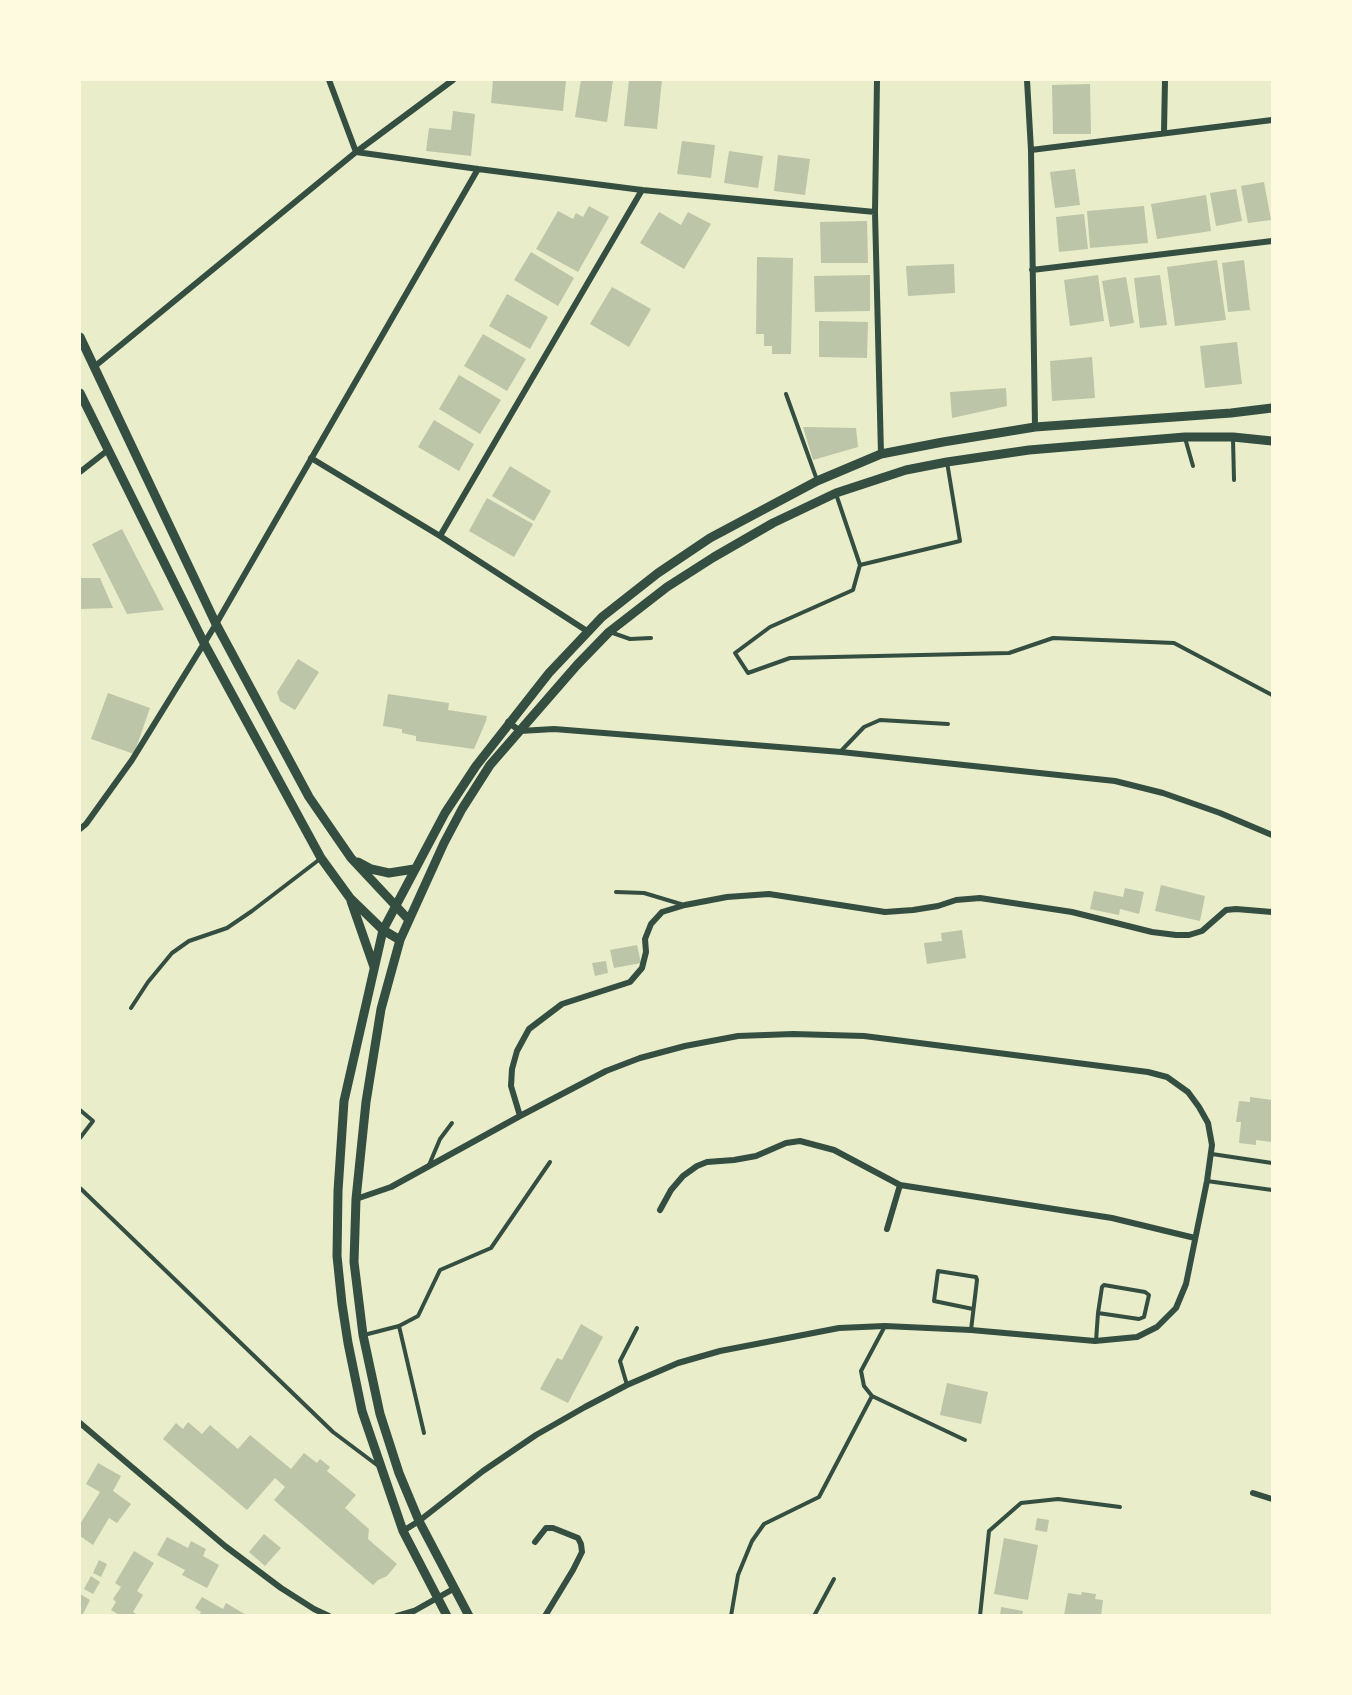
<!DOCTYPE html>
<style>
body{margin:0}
#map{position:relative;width:1352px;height:1695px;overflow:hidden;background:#e9edc9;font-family:Ubuntu,sans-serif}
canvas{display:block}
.frame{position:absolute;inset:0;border:81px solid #fefae0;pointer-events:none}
</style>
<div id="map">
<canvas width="1352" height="1695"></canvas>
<div class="frame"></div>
</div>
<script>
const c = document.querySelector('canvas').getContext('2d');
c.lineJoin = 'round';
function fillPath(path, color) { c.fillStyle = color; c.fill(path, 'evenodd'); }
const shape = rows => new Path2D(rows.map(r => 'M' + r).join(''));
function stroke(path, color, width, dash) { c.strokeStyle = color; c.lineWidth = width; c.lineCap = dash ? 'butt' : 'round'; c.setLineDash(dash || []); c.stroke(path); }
fillPath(shape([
 [493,80,566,80,563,111,491,103],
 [581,80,613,80,607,122,575,117],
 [629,80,662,80,657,129,624,126],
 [1090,84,1091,134,1053,134,1052,85],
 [453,111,475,114,471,156,426,151,429,128,451,130],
 [682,141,715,145,711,178,677,174],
 [729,151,763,156,758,188,724,183],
 [778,155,810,159,805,195,774,191],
 [1075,169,1080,205,1055,208,1050,172],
 [1264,182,1271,220,1248,223,1241,186],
 [1236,189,1242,221,1216,226,1210,193],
 [1206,195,1211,231,1157,239,1151,204],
 [589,206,609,217,578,272,536,249,558,211,573,219,576,213,583,217],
 [1144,206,1148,243,1090,248,1087,211],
 [659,212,681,225,688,212,711,224,684,269,640,243],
 [1084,214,1088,249,1059,252,1056,217],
 [867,221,868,263,821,263,820,222],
 [531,252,574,278,558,306,514,280],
 [757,257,793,258,791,354,772,354,772,346,764,346,764,334,756,334],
 [1217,260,1226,320,1175,326,1167,267],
 [1244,260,1250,310,1228,312,1222,263],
 [954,264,955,293,908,296,906,266],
 [870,275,870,311,815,312,814,276],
 [1098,275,1104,321,1070,326,1064,280],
 [1160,275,1167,325,1140,328,1134,278],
 [1126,277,1134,323,1110,327,1102,281],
 [612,287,651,309,629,347,590,324],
 [507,294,548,317,530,349,489,326],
 [819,321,868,322,867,358,819,357],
 [483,334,526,359,507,391,464,366],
 [1237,342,1242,384,1205,388,1200,346],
 [1092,357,1095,398,1052,401,1050,361],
 [459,375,501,400,480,434,439,409],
 [1006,388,1007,406,952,418,950,392],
 [434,420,474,444,459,471,418,447],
 [803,427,856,428,858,447,813,460],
 [510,466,551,491,534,521,492,496],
 [487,498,533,524,514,557,469,531],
 [122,529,140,564,164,610,127,614,92,544],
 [80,578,100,578,113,608,80,609],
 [298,659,319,672,295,710,280,701,277,692],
 [108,693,150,708,134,754,91,739],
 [388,694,449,703,448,710,487,716,486,721,474,749,416,741,416,736,402,733,402,729,383,726],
 [1161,885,1205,896,1200,921,1155,911],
 [1125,888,1144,892,1139,914,1120,909,1119,915,1090,909,1094,891,1123,897],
 [962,930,966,958,927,964,924,943,942,941,941,933],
 [637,945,641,963,614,968,610,950],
 [606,961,608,973,595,976,592,963],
 [1250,1097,1272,1100,1272,1142,1256,1140,1256,1145,1239,1143,1241,1122,1236,1122,1239,1101,1250,1102],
 [581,1324,603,1337,568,1403,540,1389,557,1358,562,1360],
 [947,1383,988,1392,981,1424,940,1415],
 [188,1422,202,1434,210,1425,238,1449,250,1435,291,1469,304,1453,317,1463,320,1459,330,1467,327,1471,356,1495,345,1508,369,1529,368,1539,397,1564,387,1576,378,1580,373,1585,274,1500,285,1487,275,1478,247,1510,163,1439,176,1423,183,1429],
 [98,1463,121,1476,113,1491,131,1504,117,1523,109,1518,93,1545,80,1536,80,1524,100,1492,86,1484],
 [1037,1518,1049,1520,1047,1532,1035,1530],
 [264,1534,281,1548,265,1566,249,1552],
 [167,1537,188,1548,191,1541,206,1549,203,1556,219,1565,207,1588,182,1575,185,1570,157,1555],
 [1004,1538,1038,1545,1028,1600,994,1594],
 [134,1551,154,1563,137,1591,143,1595,133,1612,136,1614,135,1616,121,1616,111,1610,116,1602,113,1599,121,1587,115,1583],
 [99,1560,107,1564,101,1577,93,1573],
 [91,1576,100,1582,93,1594,84,1589],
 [1082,1592,1096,1594,1095,1599,1103,1600,1101,1616,1064,1616,1068,1593,1081,1595],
 [80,1594,90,1600,82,1616,80,1616],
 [202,1597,223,1609,226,1603,248,1616,199,1616,201,1612,195,1608],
 [1001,1607,1023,1611,1022,1616,1000,1616]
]), '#bcc5a7');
stroke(shape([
 [786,394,817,480],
 [1185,438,1193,466],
 [1233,439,1234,480],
 [836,494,860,565,853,590,770,627,735,653,748,673,790,658,1009,653,1053,638,1174,643,1272,695],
 [860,565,960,541,947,462],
 [610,632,630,639,651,638],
 [841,751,864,727,880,720,948,724],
 [616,892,644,893,684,905],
 [131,1008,148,982,172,953,189,941,227,928,252,911,320,859],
 [80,1110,93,1121,80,1138],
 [1212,1154,1272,1163],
 [429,1165,440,1139,452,1123],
 [1207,1181,1272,1190],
 [80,1188,333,1432,377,1465],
 [399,1326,424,1433],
 [885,1326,861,1371,864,1386,872,1396,965,1440],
 [971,1330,977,1280,976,1277,938,1271,934,1301,973,1309],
 [364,1335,399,1326,418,1316,440,1270,491,1248,550,1162],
 [1096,1341,1098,1313,1102,1287,1104,1285,1145,1292,1149,1295,1144,1317,1139,1319,1098,1313],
 [627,1385,620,1361,637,1328],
 [731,1616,738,1575,752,1541,764,1524,819,1497,872,1396],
 [814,1616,834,1579],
 [980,1616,989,1531,1021,1503,1058,1499,1120,1507]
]), '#344e41', 4);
stroke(shape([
 [329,80,356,152],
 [877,80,875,212,881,454],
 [1027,80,1031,150,1035,427],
 [1164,132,1165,80],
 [1031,150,1272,120],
 [356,152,478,169,642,190,875,212],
 [1032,270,1272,241],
 [94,367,356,152,453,80],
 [311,458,440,536,587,631],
 [80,472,108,450],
 [440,536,642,190],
 [508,722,520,731,554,729,841,752,1115,781,1163,793,1220,813,1272,835],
 [80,829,86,824,132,760,216,624,478,169],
 [520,1116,511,1086,512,1069,517,1051,529,1029,562,1004,630,982,642,968,646,952,645,939,651,924,662,912,685,905,727,897,769,894,885,912,913,910,938,906,956,900,980,898,1072,912,1152,932,1176,935,1189,935,1202,931,1226,910,1236,909,1272,912],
 [356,1199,391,1187,520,1116,606,1071,640,1058,685,1046,738,1036,793,1034,864,1036,1148,1072,1167,1077,1188,1092,1199,1107,1208,1123,1212,1145,1207,1181,1186,1284,1176,1308,1157,1327,1137,1337,1095,1341,971,1330,885,1326,839,1328,720,1351,678,1363,627,1385,585,1407,536,1435,483,1471,419,1521,403,1531],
 [660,1210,671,1190,683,1176,697,1166,707,1162,734,1160,756,1156,786,1143,800,1141,834,1150,900,1185,1112,1218,1195,1238],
 [887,1229,900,1185],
 [80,1423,225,1546,281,1588,314,1609,329,1616],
 [1253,1493,1272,1499],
 [535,1542,546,1528,553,1528,578,1538,581,1544,582,1552,573,1570,545,1616],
 [397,1616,414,1611,455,1588]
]), '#344e41', 6);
stroke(shape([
 [80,337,216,624,309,797,351,858,409,920],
 [80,393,204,643,321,858,350,898,383,930,400,940],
 [358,862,371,869,389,873,414,869],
 [351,901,374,967],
 [447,1616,403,1531,362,1411,348,1343,342,1304,337,1256,338,1191,344,1101,383,930,445,813,476,766,549,673,602,617,658,573,710,538,817,481,881,454,943,442,1035,427,1231,413,1272,408],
 [469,1616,419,1521,399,1473,380,1414,363,1335,354,1262,356,1199,366,1102,381,1009,400,940,444,843,462,809,490,765,577,665,609,632,667,587,714,557,773,523,836,493,906,470,947,462,1029,450,1185,437,1233,437,1272,441]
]), '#344e41', 9);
</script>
